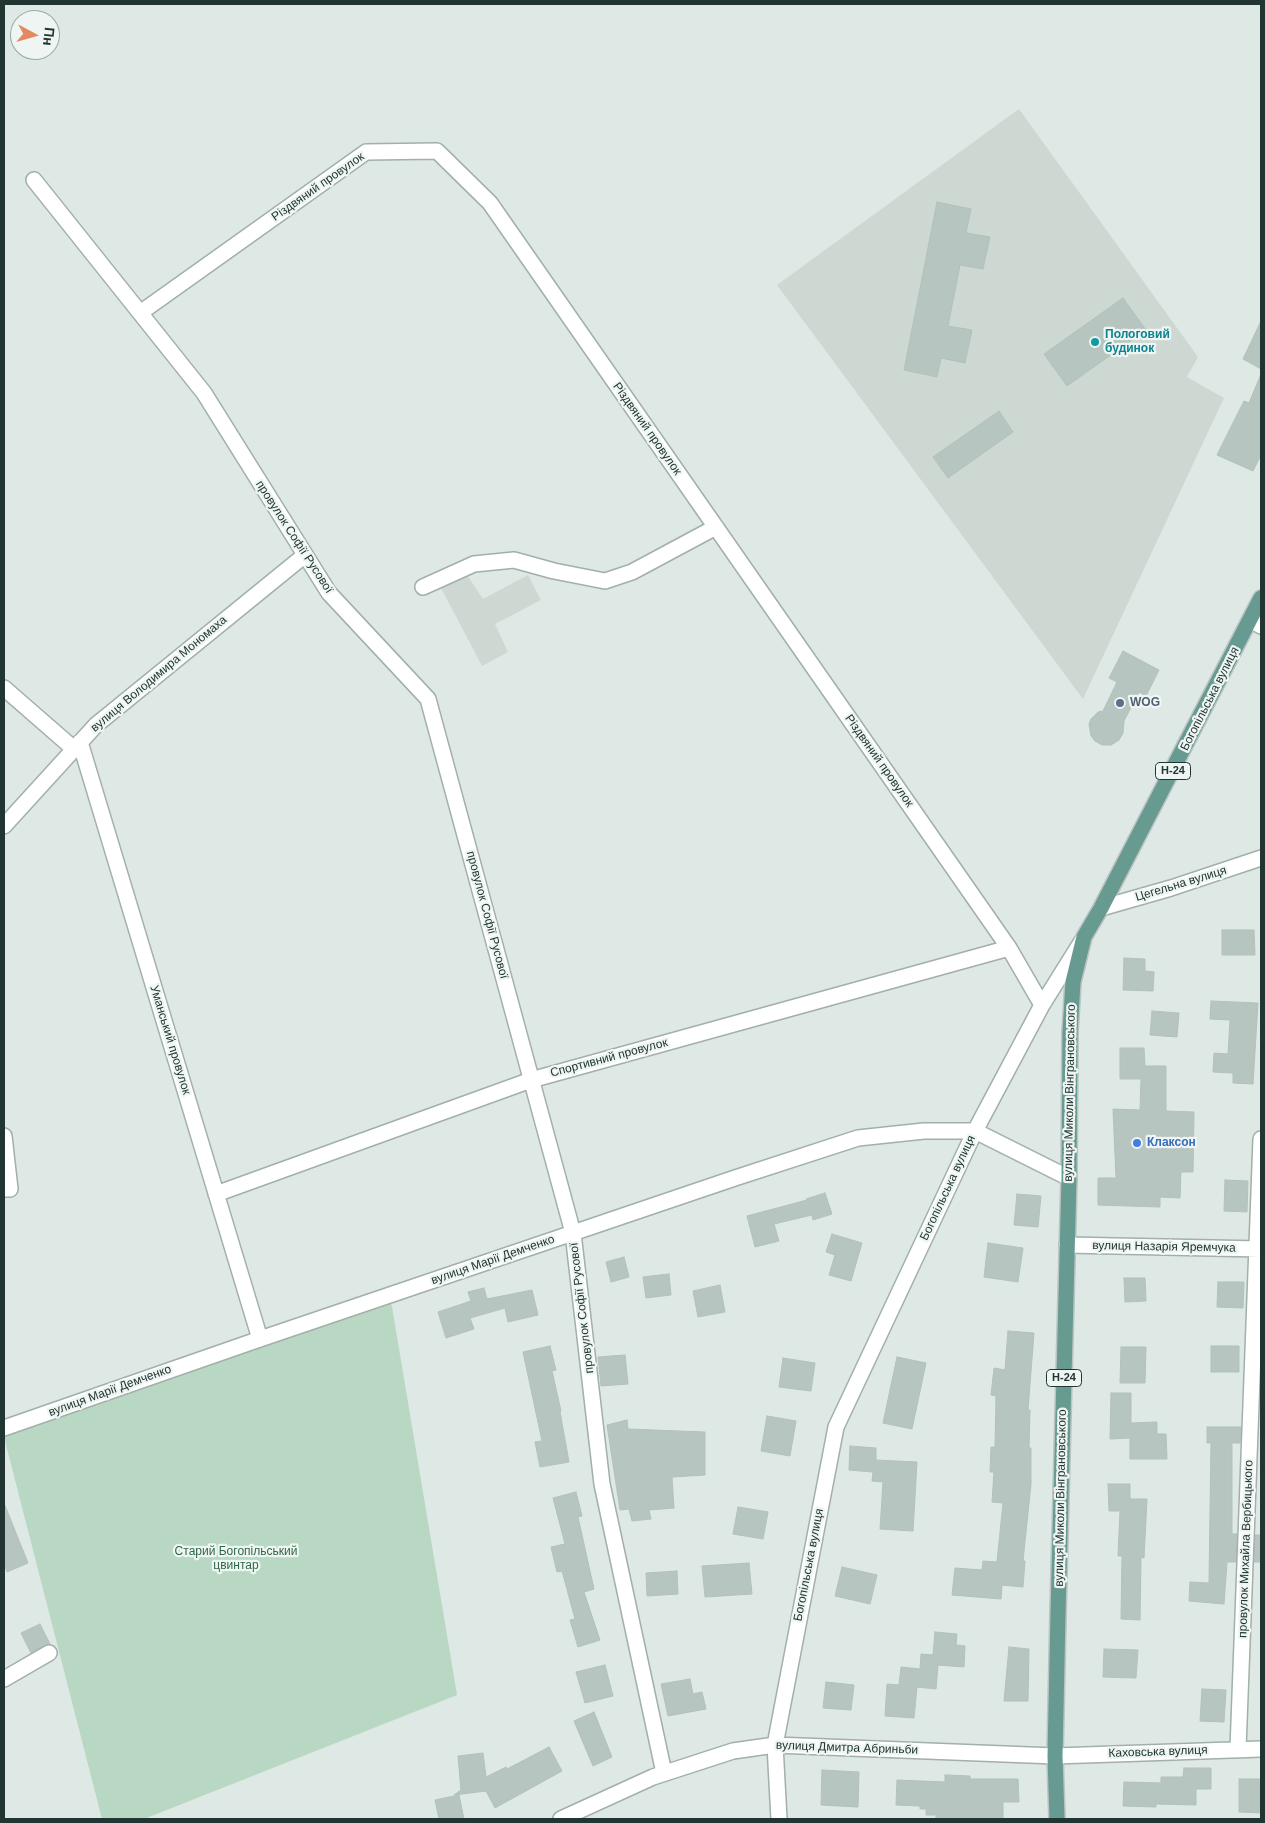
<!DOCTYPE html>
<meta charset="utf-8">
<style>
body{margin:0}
#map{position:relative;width:1265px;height:1823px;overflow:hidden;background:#dee8e4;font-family:Helvetica,sans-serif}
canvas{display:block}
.frame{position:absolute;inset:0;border:5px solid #213632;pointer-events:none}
.north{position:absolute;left:10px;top:10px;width:50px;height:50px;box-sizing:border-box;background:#eef5f2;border:1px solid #9ca9a5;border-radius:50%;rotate:96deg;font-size:14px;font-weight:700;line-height:20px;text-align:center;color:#213632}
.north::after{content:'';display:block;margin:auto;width:18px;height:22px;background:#e48960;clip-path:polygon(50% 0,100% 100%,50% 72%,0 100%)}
</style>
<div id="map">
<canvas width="1265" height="1823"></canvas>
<div class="frame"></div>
<div class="north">Пн</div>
</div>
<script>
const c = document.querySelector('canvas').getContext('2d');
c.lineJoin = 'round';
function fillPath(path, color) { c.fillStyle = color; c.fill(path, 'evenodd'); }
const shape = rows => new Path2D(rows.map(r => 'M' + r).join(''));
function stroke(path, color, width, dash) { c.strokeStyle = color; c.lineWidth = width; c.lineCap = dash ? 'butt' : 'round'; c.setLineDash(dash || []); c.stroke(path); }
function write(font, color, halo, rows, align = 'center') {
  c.font = font + ' Helvetica,sans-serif'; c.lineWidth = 4.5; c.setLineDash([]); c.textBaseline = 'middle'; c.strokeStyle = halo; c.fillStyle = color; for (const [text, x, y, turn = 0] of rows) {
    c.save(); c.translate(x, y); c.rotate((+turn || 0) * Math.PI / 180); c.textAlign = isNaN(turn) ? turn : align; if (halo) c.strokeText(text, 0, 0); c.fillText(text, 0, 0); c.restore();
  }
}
fillPath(shape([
 [1019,109,1198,357,1187,377,1224,398,1083,699,777,285],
 [467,575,483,599,528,575,541,600,495,624,508,652,482,666,441,588]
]), '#cdd8d3');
fillPath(shape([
 [390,1295,457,1695,144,1819,102,1819,4,1437,4,1429]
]), '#b9d8c3');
const building = shape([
 [937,202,971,209,966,233,990,237,983,269,960,265,948,326,972,330,965,363,941,358,937,377,904,370,937,202],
 [1123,298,1146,330,1067,386,1044,354,1123,298],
 [1261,321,1261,369,1243,359,1261,321],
 [1261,374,1261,455,1253,471,1217,455,1244,401,1249,403,1261,374],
 [999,411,1013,432,948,478,933,457,999,411],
 [1123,651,1159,670,1146,696,1139,692,1124,721,1123,733,1119,740,1111,745,1102,745,1095,741,1091,736,1089,724,1091,719,1098,712,1103,711,1117,682,1109,678,1123,651],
 [1222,930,1254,930,1255,955,1222,955,1222,930],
 [1124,958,1145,959,1145,971,1154,972,1153,991,1123,990,1124,958],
 [1211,1001,1258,1003,1253,1084,1233,1083,1233,1073,1213,1072,1214,1053,1228,1054,1230,1020,1210,1019,1211,1001],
 [1152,1011,1179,1013,1177,1037,1150,1035,1152,1011],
 [1120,1048,1144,1048,1145,1066,1166,1066,1166,1111,1194,1112,1193,1172,1181,1172,1180,1198,1160,1197,1160,1207,1098,1205,1098,1178,1116,1178,1113,1109,1140,1110,1141,1079,1120,1079,1120,1048],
 [1225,1180,1248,1181,1247,1212,1224,1211,1225,1180],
 [825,1193,832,1214,813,1220,812,1215,774,1224,779,1241,755,1247,747,1216,807,1200,806,1199,825,1193],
 [1017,1194,1041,1196,1038,1227,1014,1225,1017,1194],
 [832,1234,862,1243,851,1281,829,1275,835,1255,826,1252,832,1234],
 [988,1243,1023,1248,1018,1282,984,1277,988,1243],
 [624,1257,629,1277,611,1282,606,1262,624,1257],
 [669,1274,671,1295,646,1298,643,1277,669,1274],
 [1124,1278,1145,1278,1146,1301,1125,1302,1124,1278],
 [1218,1282,1244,1282,1243,1308,1217,1307,1218,1282],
 [720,1285,725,1312,698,1317,693,1291,720,1285],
 [484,1288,487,1299,532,1290,538,1315,508,1322,505,1308,470,1318,474,1329,446,1338,438,1312,471,1301,468,1292,484,1288],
 [1008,1331,1034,1333,1028,1410,1030,1410,1029,1448,1031,1448,1031,1484,1023,1561,1025,1561,1023,1587,1002,1585,1001,1599,952,1595,955,1568,982,1570,983,1561,997,1562,1003,1503,992,1502,994,1472,990,1472,991,1447,995,1447,996,1396,991,1395,994,1368,1005,1370,1008,1331],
 [550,1346,556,1370,552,1371,561,1411,560,1412,569,1462,540,1467,535,1442,542,1441,523,1352,550,1346],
 [1211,1346,1239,1346,1239,1372,1211,1372,1211,1346],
 [1121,1347,1146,1347,1145,1383,1120,1383,1121,1347],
 [625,1355,628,1384,601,1386,598,1357,625,1355],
 [897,1357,926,1363,912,1429,883,1423,897,1357],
 [783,1358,815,1363,811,1391,779,1387,783,1358],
 [1111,1393,1131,1393,1131,1423,1157,1422,1157,1434,1166,1434,1167,1459,1130,1459,1130,1438,1110,1439,1111,1393],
 [767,1416,796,1421,790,1456,761,1451,767,1416],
 [627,1420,628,1429,705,1432,705,1475,672,1477,674,1508,649,1510,651,1519,632,1521,629,1509,620,1510,607,1425,627,1420],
 [1207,1427,1241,1427,1240,1443,1232,1443,1232,1534,1237,1534,1236,1562,1227,1562,1224,1604,1189,1601,1190,1582,1209,1583,1211,1443,1207,1443,1207,1427],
 [850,1446,876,1448,876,1460,917,1462,913,1531,880,1529,883,1482,872,1481,873,1472,849,1470,850,1446],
 [1108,1484,1130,1484,1130,1499,1147,1499,1144,1558,1141,1557,1140,1620,1121,1619,1122,1556,1118,1556,1120,1511,1109,1511,1108,1484],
 [576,1492,582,1516,578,1517,594,1589,584,1592,600,1640,578,1647,570,1620,575,1619,562,1571,557,1572,551,1547,565,1544,553,1498,576,1492],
 [4,1503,28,1563,7,1572,4,1563,4,1503],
 [738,1507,768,1512,763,1539,733,1534,738,1507],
 [1255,1535,1261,1535,1261,1562,1254,1562,1255,1535],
 [749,1563,752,1594,705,1597,702,1566,749,1563],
 [842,1567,877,1575,870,1604,835,1596,842,1567],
 [677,1571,678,1594,647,1596,646,1573,677,1571],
 [40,1624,50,1644,31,1653,21,1633,40,1624],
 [935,1632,957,1634,956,1645,965,1646,964,1667,938,1665,936,1689,917,1687,914,1718,885,1716,887,1684,899,1685,901,1667,920,1669,921,1654,933,1655,935,1632],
 [1009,1647,1029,1649,1028,1701,1004,1701,1009,1647],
 [1104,1649,1138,1650,1136,1678,1103,1677,1104,1649],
 [605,1665,613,1696,585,1703,576,1672,605,1665],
 [690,1679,693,1694,702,1692,706,1709,668,1716,661,1684,690,1679],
 [826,1682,854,1685,851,1710,823,1708,826,1682],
 [1202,1689,1226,1690,1224,1722,1200,1721,1202,1689],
 [594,1712,612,1757,593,1766,574,1721,594,1712],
 [549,1747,562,1771,495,1808,486,1791,454,1795,461,1790,458,1756,483,1753,486,1777,506,1767,507,1769,549,1747],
 [1184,1768,1211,1768,1211,1789,1196,1789,1196,1805,1156,1804,1156,1807,1123,1806,1124,1782,1161,1783,1161,1777,1183,1777,1184,1768],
 [822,1770,859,1772,858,1807,821,1805,822,1770],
 [945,1775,970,1776,970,1779,1018,1779,1019,1802,1003,1802,1003,1819,936,1819,936,1815,926,1815,926,1809,920,1809,920,1806,896,1805,897,1780,945,1782,945,1775],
 [1239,1779,1261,1779,1261,1813,1239,1812,1239,1779],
 [459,1795,464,1819,439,1819,435,1800,459,1795]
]);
fillPath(building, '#b7c5c0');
stroke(building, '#b1c1bb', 1);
const minor = shape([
 [34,180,204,393,329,593,428,699,573,1233,602,1484,664,1773],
 [140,313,366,152,437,151,490,203,1009,948,1042,1005],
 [423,587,474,564,514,560,554,571,605,581,632,572,716,527],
 [1251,620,1261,626],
 [4,688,74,749],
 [80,742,260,1339],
 [4,826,96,725,305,555],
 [1101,908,1171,888,1261,858],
 [4,1136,10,1189,4,1189],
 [216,1194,531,1080,1009,948],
 [1067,1245,1261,1249],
 [4,1428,260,1339,735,1178,858,1138,924,1131,975,1131,1069,1178],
 [4,1679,49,1653],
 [1238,1749,1261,1139],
 [561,1819,653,1777,733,1751,775,1745,1055,1756,1261,1749],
 [779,1819,775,1745,836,1427,975,1131,1042,1005,1082,941]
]);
const major = shape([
 [1057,1819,1055,1756,1058,1614,1069,1178,1070,1032,1073,982,1084,937,1101,908,1261,598]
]);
stroke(minor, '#a2afab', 18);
stroke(major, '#bcc3c2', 18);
stroke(minor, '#fff', 15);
stroke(major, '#679a90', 15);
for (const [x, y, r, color] of [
 [1095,342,5,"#0f9aa8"],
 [1120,703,5,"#5c6f8a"],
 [1137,1143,5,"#3f7fe0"]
]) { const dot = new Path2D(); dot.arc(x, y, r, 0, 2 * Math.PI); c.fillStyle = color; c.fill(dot); stroke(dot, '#eef5f2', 2); }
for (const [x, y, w] of [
 [1173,771,35],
 [1064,1378,35]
]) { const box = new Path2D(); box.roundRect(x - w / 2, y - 8.5, w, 17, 4); c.fillStyle = '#eef5f2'; c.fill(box); stroke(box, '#213632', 1); }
write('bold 11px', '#213632', null, [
 ["Н-24",1173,771],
 ["Н-24",1064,1378]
]);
write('12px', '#213632', '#eef5f2', [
 ["Різдвяний провулок",318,187,-35],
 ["Різдвяний провулок",647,429,55],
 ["провулок Софії Русової",294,537,57],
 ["вулиця Володимира Мономаха",159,674,-40],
 ["Богопільська вулиця",1210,699,-63],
 ["Різдвяний провулок",879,761,55],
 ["Цегельна вулиця",1181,884,-17],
 ["провулок Софії Русової",487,915,75],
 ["Уманський провулок",170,1040,73],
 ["Спортивний провулок",609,1058,-15],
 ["вулиця Миколи Вінграновського",1070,1093,-89],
 ["Богопільська вулиця",948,1188,-65],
 ["вулиця Назарія Яремчука",1164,1247,1],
 ["вулиця Марії Демченко",493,1260,-19],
 ["провулок Софії Русової",582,1308,-97],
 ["вулиця Марії Демченко",110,1391,-20],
 ["вулиця Миколи Вінграновського",1061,1498,-89],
 ["провулок Михайла Вербицького",1246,1549,-88],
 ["Богопільська вулиця",809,1565,-79],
 ["вулиця Дмитра Абриньби",847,1748,2],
 ["Каховська вулиця",1158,1752,-2]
]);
write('bold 12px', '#0d838f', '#eef5f2', [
 ["Пологовий",1105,335],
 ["будинок",1105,349]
], 'left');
write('bold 12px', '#4e5e75', '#eef5f2', [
 ["WOG",1130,703]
], 'left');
write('bold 12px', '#366cbe', '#eef5f2', [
 ["Клаксон",1147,1143]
], 'left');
write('12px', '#306949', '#eef5f2', [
 ["Старий Богопільський",236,1552],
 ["цвинтар",236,1566]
]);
</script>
